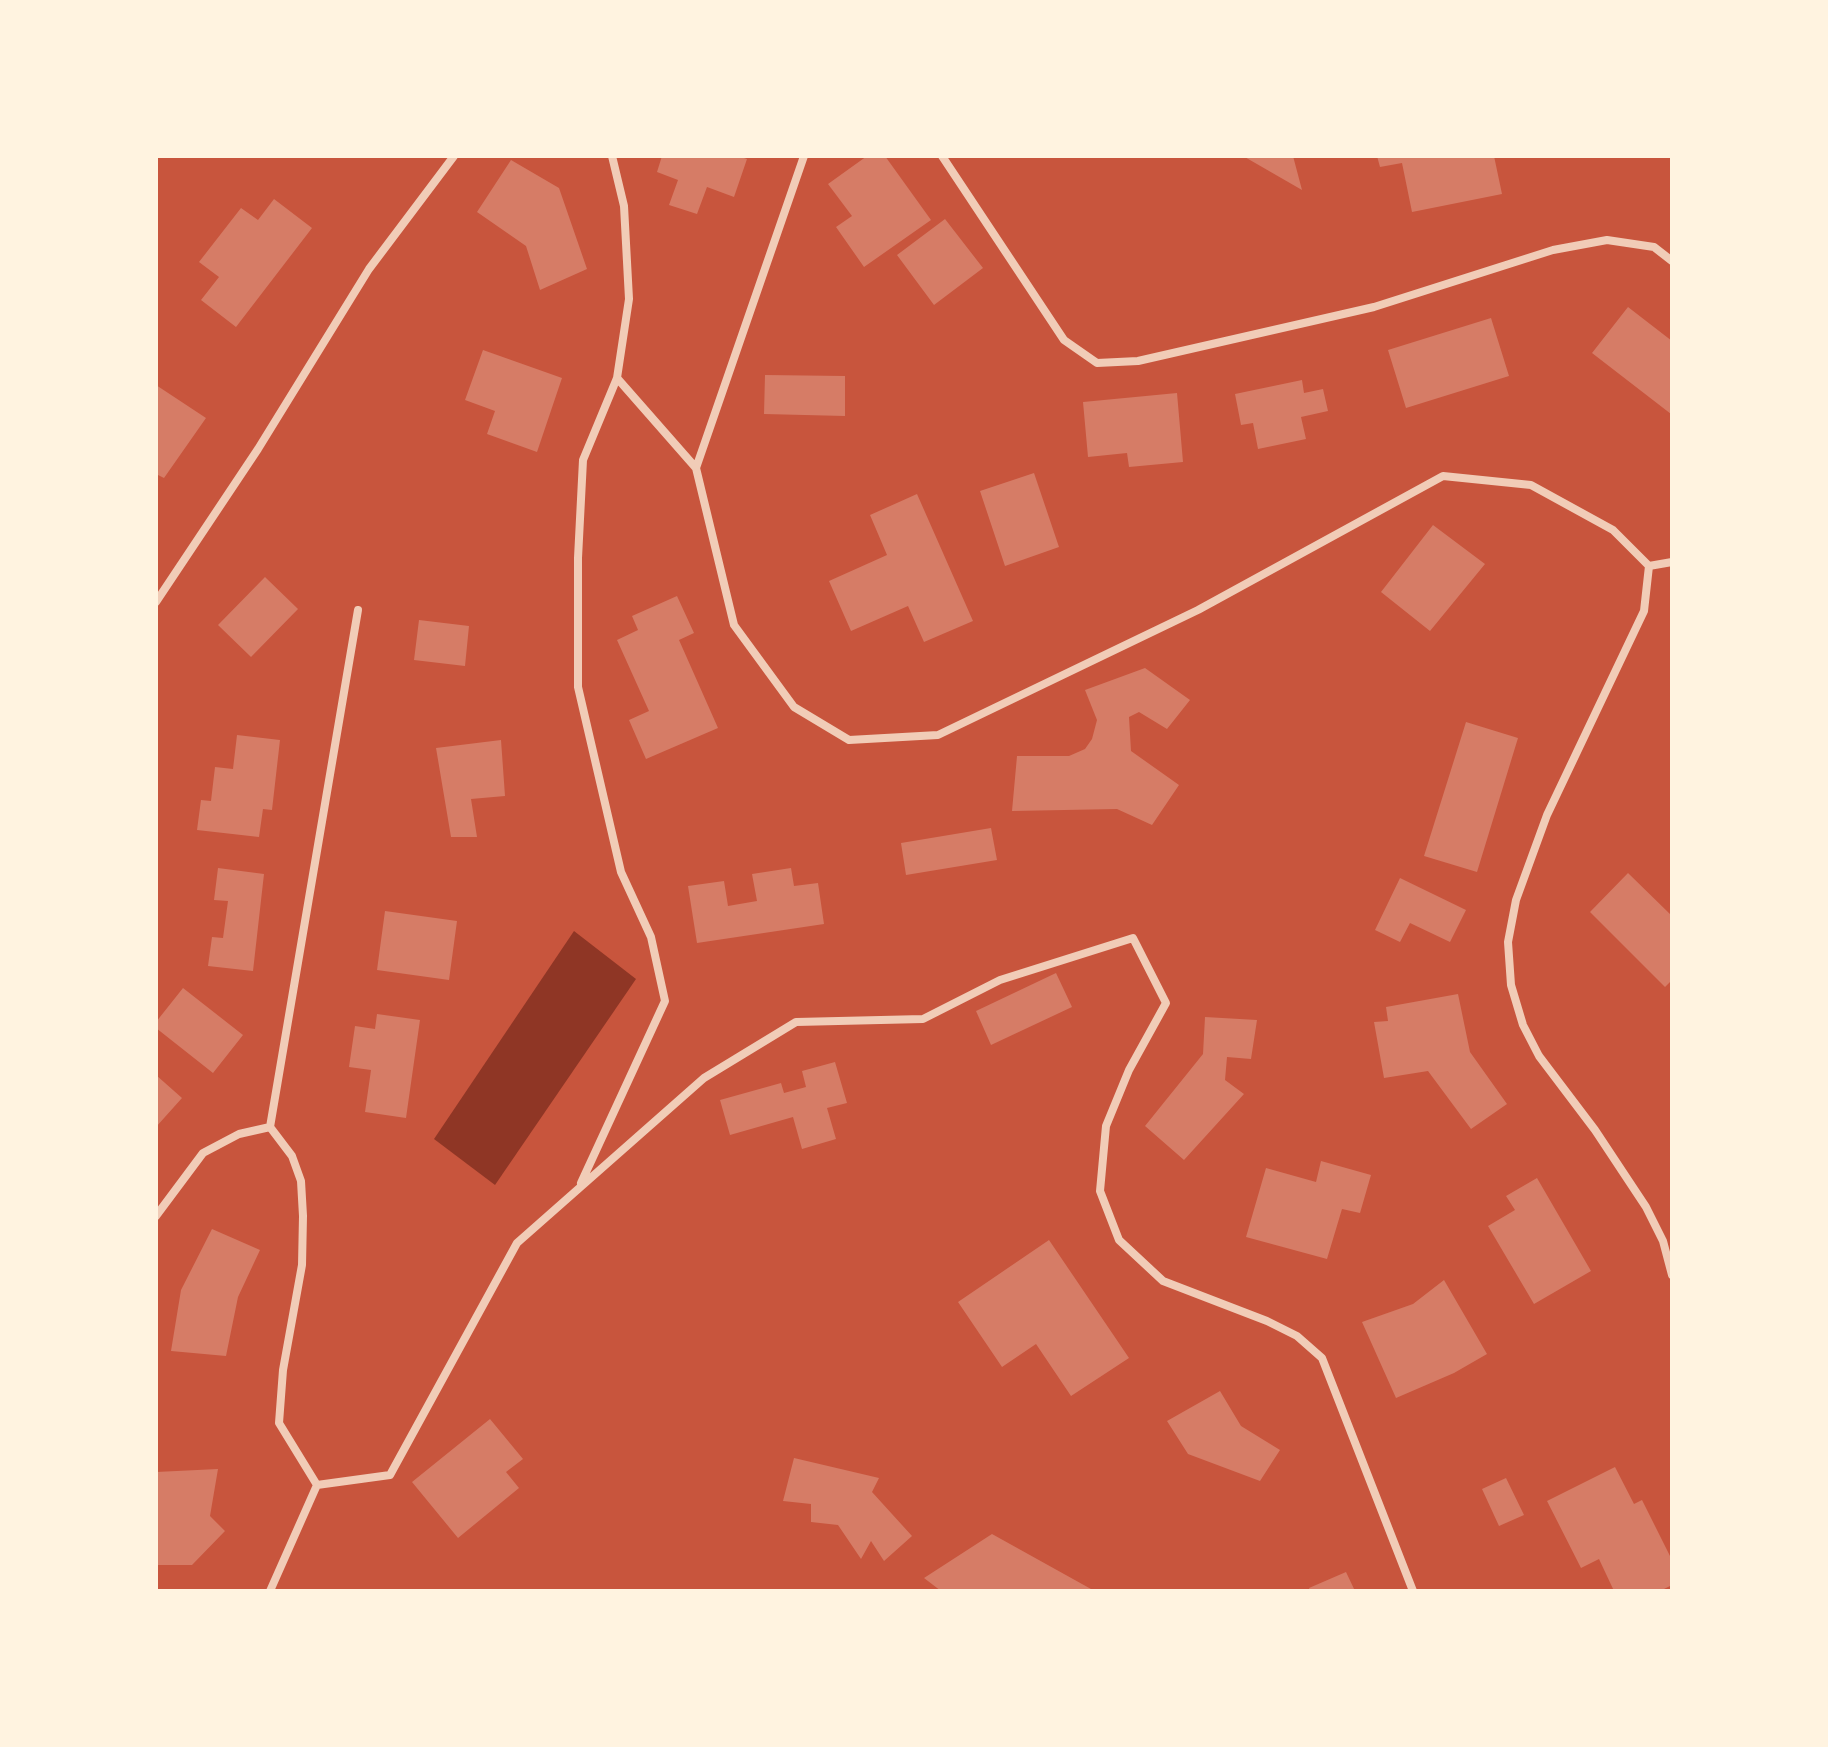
<!DOCTYPE html>
<style>
body{margin:0}
#map{position:relative;width:1828px;height:1747px;overflow:hidden;background:#c8553d;font-family:"Roboto Condensed",sans-serif}
canvas{display:block}
.frame{position:absolute;inset:0;border:158px solid #fff3e0;pointer-events:none}
</style>
<div id="map">
<canvas width="1828" height="1747"></canvas>
<div class="frame"></div>
</div>
<script>
const c = document.querySelector('canvas').getContext('2d');
c.lineJoin = 'round';
function fillPath(path, color) { c.fillStyle = color; c.fill(path, 'evenodd'); }
const shape = rows => new Path2D(rows.map(r => 'M' + r).join(''));
function stroke(path, color, width, dash) { c.strokeStyle = color; c.lineWidth = width; c.lineCap = dash ? 'butt' : 'round'; c.setLineDash(dash || []); c.stroke(path); }
fillPath(shape([
 [574,931,636,979,495,1185,434,1139]
]), '#8f3625');
fillPath(shape([
 [662,156,738,156,747,159,734,197,707,187,697,214,669,205,678,180,657,172],
 [867,156,885,156,931,220,864,267,836,227,852,216,828,184],
 [1243,156,1293,156,1302,190],
 [1377,156,1494,156,1502,194,1412,212,1402,163,1380,167],
 [511,160,559,188,587,269,540,290,526,246,477,212],
 [274,199,312,228,236,327,201,300,219,277,199,262,241,208,258,220],
 [945,219,983,268,934,305,897,255],
 [1628,307,1672,341,1671,414,1592,353],
 [1491,318,1509,376,1406,408,1388,350],
 [483,350,562,378,537,452,487,434,495,411,465,400],
 [765,375,845,376,845,416,764,414],
 [1302,380,1304,393,1323,389,1328,411,1301,417,1306,439,1258,449,1253,423,1241,425,1235,394],
 [156,385,206,418,164,478,156,474],
 [1177,393,1183,462,1129,467,1127,453,1088,457,1083,402],
 [1034,473,1059,547,1005,566,980,491],
 [917,494,973,621,924,642,908,606,851,631,829,581,887,555,870,515],
 [1433,525,1485,564,1430,631,1381,592],
 [265,577,298,609,251,657,218,625],
 [677,596,694,633,679,640,718,728,646,759,629,720,649,711,617,640,638,630,632,616],
 [419,620,469,626,465,666,414,660],
 [1145,668,1190,700,1167,729,1139,712,1129,717,1131,751,1179,785,1152,825,1117,809,1012,811,1017,756,1069,756,1085,749,1092,739,1097,720,1085,690],
 [1466,722,1518,738,1477,872,1424,856],
 [237,735,280,740,272,810,263,809,259,837,197,830,201,800,211,801,215,767,233,769],
 [501,740,505,796,471,799,477,837,451,837,436,748],
 [991,828,997,860,906,875,901,843],
 [218,868,264,874,253,971,208,966,212,937,223,938,228,901,214,900],
 [791,868,794,886,818,883,824,924,697,943,688,886,724,881,728,906,757,901,752,874],
 [1628,873,1672,916,1672,980,1665,987,1590,912],
 [1400,878,1466,910,1450,942,1410,923,1400,942,1375,930],
 [385,911,457,921,449,980,377,970],
 [1056,973,1072,1007,991,1045,976,1011],
 [183,988,243,1035,213,1073,156,1028,156,1022],
 [1458,994,1470,1052,1507,1104,1471,1129,1428,1071,1384,1078,1374,1022,1388,1021,1386,1007],
 [377,1014,420,1020,406,1118,365,1112,371,1070,349,1067,355,1026,375,1029],
 [1205,1017,1257,1020,1251,1059,1227,1057,1225,1080,1244,1094,1184,1160,1145,1126,1203,1054],
 [835,1062,847,1103,827,1108,836,1139,802,1149,793,1117,730,1135,720,1100,781,1083,784,1093,806,1087,802,1071],
 [156,1075,182,1098,156,1127],
 [1321,1161,1371,1175,1360,1213,1342,1209,1327,1259,1246,1237,1266,1168,1316,1182],
 [1537,1178,1591,1271,1534,1304,1488,1226,1515,1210,1506,1196],
 [212,1229,260,1250,238,1297,226,1356,171,1351,181,1290],
 [1049,1240,1129,1358,1071,1396,1036,1344,1002,1367,958,1302],
 [1444,1280,1487,1354,1454,1373,1396,1398,1362,1322,1413,1304],
 [1220,1391,1241,1426,1280,1450,1260,1481,1188,1454,1167,1421],
 [490,1419,523,1459,506,1472,519,1488,458,1538,412,1482],
 [794,1458,879,1478,872,1492,912,1536,884,1561,871,1541,861,1559,838,1525,811,1522,811,1504,783,1501],
 [1615,1467,1634,1504,1642,1500,1672,1560,1672,1585,1660,1591,1614,1591,1599,1559,1581,1568,1547,1501],
 [218,1469,210,1516,225,1531,192,1565,156,1565,156,1472],
 [1506,1478,1524,1515,1499,1526,1482,1489],
 [992,1534,1091,1589,1090,1591,941,1591,924,1578],
 [1346,1572,1355,1591,1310,1591,1309,1588]
]), '#d67c66');
stroke(shape([
 [612,156,624,206,629,299,617,378,696,468,804,156],
 [942,156,1064,340,1097,363,1138,361,1374,307,1553,250,1607,240,1654,247,1672,261],
 [696,468,734,625,794,707,849,740,938,735,1198,610,1443,476,1531,485,1613,530,1649,566,1644,611,1547,815,1516,900,1508,942,1511,985,1523,1025,1539,1056,1595,1130,1646,1207,1663,1241,1672,1275],
 [1649,566,1672,562],
 [156,602,258,449,369,269,454,156],
 [581,1183,665,1001,651,937,621,872,578,687,578,558,583,460,617,378],
 [156,1216,203,1153,239,1134,270,1127],
 [317,1485,390,1475,517,1243,704,1078,796,1022,923,1019,1000,980,1133,938,1166,1003,1129,1070,1106,1126,1100,1191,1119,1240,1163,1281,1267,1321,1297,1336,1322,1358,1413,1591],
 [270,1591,317,1485,279,1423,283,1370,302,1265,303,1216,301,1181,292,1156,270,1127,358,610]
]), '#f1ccb7', 8);
</script>
